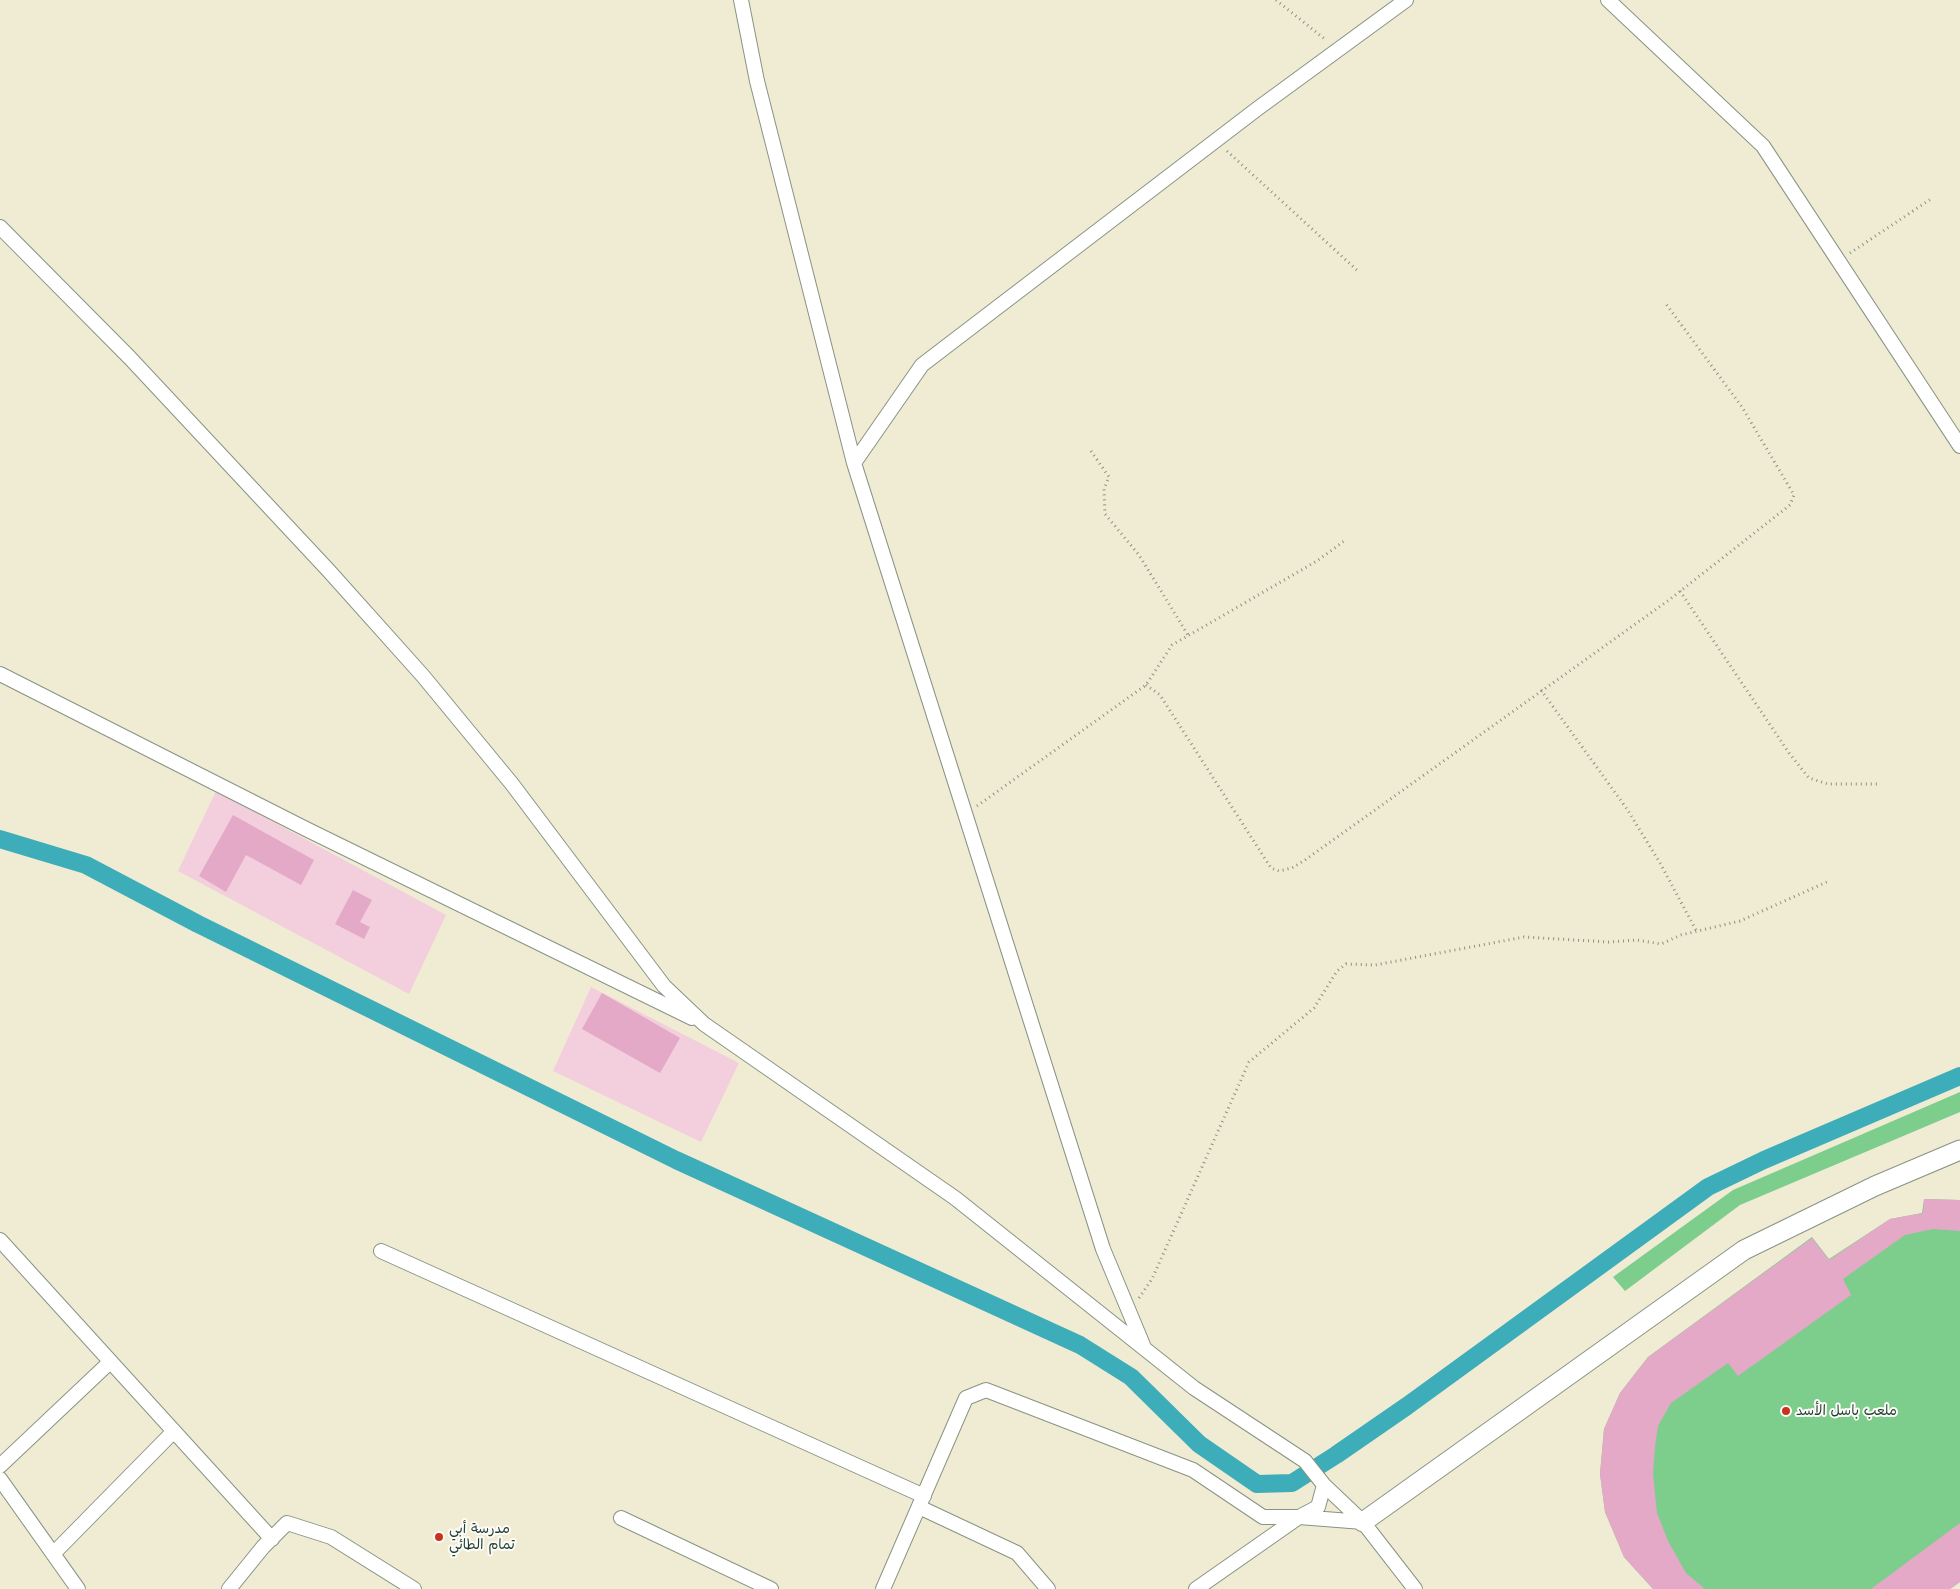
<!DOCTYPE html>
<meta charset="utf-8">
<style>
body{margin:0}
canvas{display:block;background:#f0ebd3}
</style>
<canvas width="1960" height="1589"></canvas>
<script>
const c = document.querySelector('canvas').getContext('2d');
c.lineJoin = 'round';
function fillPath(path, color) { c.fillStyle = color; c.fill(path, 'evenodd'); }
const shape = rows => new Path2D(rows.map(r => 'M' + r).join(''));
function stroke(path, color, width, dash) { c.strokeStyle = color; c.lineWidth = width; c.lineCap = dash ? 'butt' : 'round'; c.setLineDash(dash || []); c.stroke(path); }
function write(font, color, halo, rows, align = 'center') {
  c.font = font + ' "Comic Neue","Playpen Sans Arabic",sans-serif'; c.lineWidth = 4; c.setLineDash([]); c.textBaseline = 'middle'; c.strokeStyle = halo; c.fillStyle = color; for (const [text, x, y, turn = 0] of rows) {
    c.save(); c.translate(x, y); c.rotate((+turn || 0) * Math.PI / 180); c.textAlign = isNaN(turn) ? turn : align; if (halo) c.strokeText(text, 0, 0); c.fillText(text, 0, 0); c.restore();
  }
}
fillPath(shape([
 [216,791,446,915,409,994,178,871],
 [591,987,739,1063,701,1142,553,1071]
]), '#f3cfde');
fillPath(shape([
 [1960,1092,1960,1112,1740,1205,1625,1291,1613,1277,1733,1190],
 [1924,1199,1960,1200,1960,1582,1950,1589,1653,1589,1624,1557,1605,1512,1600,1474,1604,1429,1620,1393,1648,1357,1812,1237,1829,1259,1890,1219,1922,1213]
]), '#7dcd8d');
stroke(shape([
 [0,839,86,865,198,924,676,1160,1080,1345,1131,1377,1199,1444,1257,1484,1292,1483,1336,1455,1407,1406,1708,1187,1764,1160,1960,1076]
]), '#3eadba', 18);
fillPath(shape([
 [233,815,314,860,301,885,246,855,226,892,199,876],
 [353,890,372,900,360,922,370,927,364,939,335,924],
 [602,993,680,1038,660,1073,582,1029],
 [1924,1199,1960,1200,1960,1231,1933,1229,1905,1235,1843,1279,1851,1295,1738,1376,1728,1363,1671,1403,1658,1426,1655,1447,1653,1474,1657,1513,1668,1541,1686,1573,1705,1589,1653,1589,1624,1557,1605,1512,1600,1474,1604,1429,1620,1393,1648,1357,1812,1238,1829,1260,1890,1219,1923,1213],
 [1960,1523,1960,1582,1950,1589,1871,1589]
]), '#e4a9c7');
const street = shape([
 [741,0,757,81,854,463,1103,1249,1143,1345],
 [1608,0,1763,146,1960,446],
 [0,227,130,358,329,571,423,676,512,784,664,986,704,1024,955,1198,1194,1388,1305,1461,1324,1485,1363,1522,1415,1589],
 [854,463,922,365,1257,109,1406,0],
 [0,674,306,829,692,1018],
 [0,1240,272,1539],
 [381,1251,924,1496],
 [0,1466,110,1362],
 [0,1479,78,1589],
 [919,1507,1017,1553,1048,1589],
 [621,1518,771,1589],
 [53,1554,174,1431],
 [229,1589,263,1547,287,1523,331,1537,414,1589],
 [883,1589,966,1398,986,1390,1193,1470,1263,1517,1299,1517,1318,1507,1324,1485],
 [1196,1589,1299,1517,1363,1522]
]);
const secondary = shape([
 [1363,1522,1744,1250,1875,1186,1960,1150]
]);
stroke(street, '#889484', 16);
stroke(secondary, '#889484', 21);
stroke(shape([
 [1276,0,1326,40],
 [1227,151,1359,272],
 [1850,253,1931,199],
 [1091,451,1109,477,1104,489,1105,514,1139,555,1188,635],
 [1680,591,1789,753,1809,778,1828,784,1878,784],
 [1146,685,1160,695,1271,868,1279,871,1292,868,1305,860,1669,600,1790,505,1794,495,1742,407,1666,304],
 [1541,690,1627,809,1660,863,1697,932],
 [977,806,1146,685,1172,645,1317,561,1344,541],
 [1139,1298,1152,1279,1249,1062,1314,1008,1337,971,1346,964,1375,965,1524,937,1609,942,1637,940,1661,944,1681,935,1740,921,1829,881]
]), '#889484', 3, [1, 4]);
stroke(street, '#fff', 14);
stroke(secondary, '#fff', 19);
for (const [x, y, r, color] of [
 [1786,1411,5,"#c8321e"],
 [439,1537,5,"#c8321e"]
]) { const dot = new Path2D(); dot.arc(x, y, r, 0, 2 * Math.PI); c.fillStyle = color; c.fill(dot); stroke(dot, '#fdfcf7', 2); }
write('14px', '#1f3d34', '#fdfcf7', [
 ["ملعب باسل الأسد",1796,1411],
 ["مدرسة أبي",449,1529],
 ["تمام الطائي",449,1545]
], 'left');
</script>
